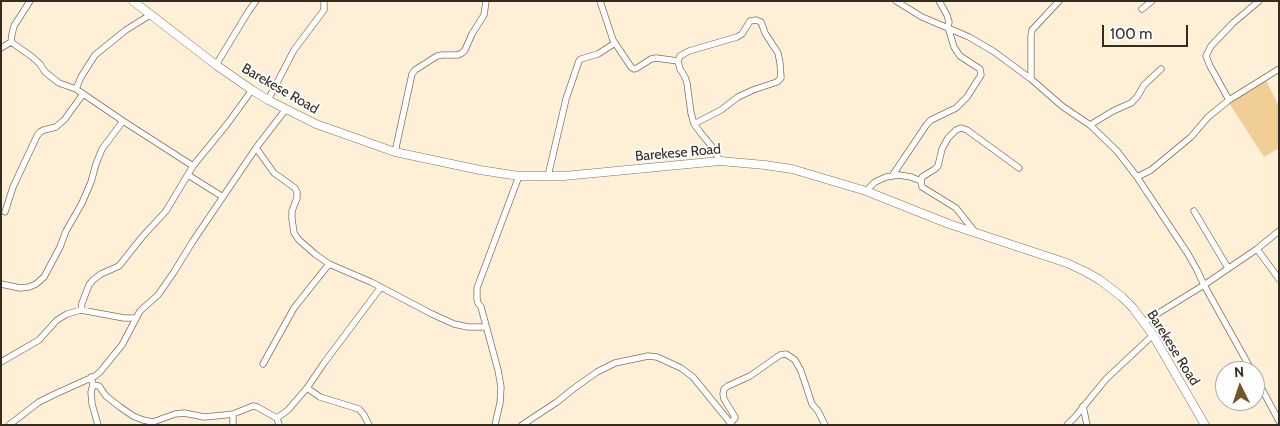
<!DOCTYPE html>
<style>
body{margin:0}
#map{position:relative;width:1280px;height:426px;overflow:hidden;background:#feefd7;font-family:Cabin,sans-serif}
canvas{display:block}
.frame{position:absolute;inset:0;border:2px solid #332c21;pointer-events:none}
.north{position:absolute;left:1215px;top:361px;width:50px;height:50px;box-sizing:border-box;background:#fefefe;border:1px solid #adaaa6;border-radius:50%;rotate:356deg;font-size:14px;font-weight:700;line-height:20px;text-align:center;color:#332c21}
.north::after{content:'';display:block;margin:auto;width:18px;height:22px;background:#705628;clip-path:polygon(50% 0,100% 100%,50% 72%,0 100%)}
.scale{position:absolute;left:1102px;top:25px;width:86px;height:22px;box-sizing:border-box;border:2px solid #332c21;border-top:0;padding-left:6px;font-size:15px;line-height:18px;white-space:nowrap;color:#332c21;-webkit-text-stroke:4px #fefefe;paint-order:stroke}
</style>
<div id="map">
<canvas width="1280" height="426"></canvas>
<div class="frame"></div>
<div class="north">N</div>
<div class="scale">100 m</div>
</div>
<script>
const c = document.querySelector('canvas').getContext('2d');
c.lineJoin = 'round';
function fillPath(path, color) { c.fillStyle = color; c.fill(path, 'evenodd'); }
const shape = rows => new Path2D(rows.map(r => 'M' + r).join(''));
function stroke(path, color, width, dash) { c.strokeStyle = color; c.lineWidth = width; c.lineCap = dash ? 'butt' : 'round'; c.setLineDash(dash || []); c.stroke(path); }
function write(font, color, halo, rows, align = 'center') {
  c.font = font + ' Cabin,sans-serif'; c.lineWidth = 4; c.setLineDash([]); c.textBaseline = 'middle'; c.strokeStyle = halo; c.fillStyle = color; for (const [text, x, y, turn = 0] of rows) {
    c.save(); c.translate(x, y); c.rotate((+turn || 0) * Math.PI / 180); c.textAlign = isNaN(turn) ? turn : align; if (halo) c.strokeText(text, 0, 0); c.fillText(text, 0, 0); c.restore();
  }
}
fillPath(shape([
 [1266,80,1279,107,1279,148,1264,157,1229,103]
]), '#f1ce95');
const street = shape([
 [600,1,613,40,631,67,634,69,637,68,651,59,656,58,678,61],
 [896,1,922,17,969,37,993,51,1031,79,1062,106,1090,125,1117,151,1137,177,1188,254,1197,270,1204,285,1252,371],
 [1142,9,1152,1],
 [11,42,12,34,14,26,30,1],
 [1,48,11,42,31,56,40,64,45,72,59,83,76,89,123,121,193,166],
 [216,65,248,12,256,1],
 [1031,79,1031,36,1032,30,1059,1],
 [76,89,81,77,95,55,126,30,150,15],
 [268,100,294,50,324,10,324,1],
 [1229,100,1210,66,1206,56,1211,46,1233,23,1259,1],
 [694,124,721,110,738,97,753,90,777,82,781,78,780,63,778,53,765,33,761,22,756,20,750,21,742,34,737,37,689,51,680,56,678,61,680,69,685,77,687,83,691,113,694,124,700,132,713,148,720,161],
 [1090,125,1113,111,1131,103,1137,97,1144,85,1161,69],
 [256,148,274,173,295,188,297,192,297,198,292,211,292,219,294,233,299,240,315,254,329,264,371,282,432,314,454,324,468,327,486,327],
 [395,152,412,74,415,70,437,56,442,55,458,55,462,53,465,50,472,34,484,15,486,1],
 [188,175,223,197],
 [548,176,566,99,579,61,581,59,598,54,615,43],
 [892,176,927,124,931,120,956,108,967,97,981,75,980,69,960,56,954,47,948,27,949,22,947,15,939,1],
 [1137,177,1151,170,1191,137,1208,117,1229,100,1279,69],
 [866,191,875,182,886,177,899,175,911,177,921,181],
 [1194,211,1228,268],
 [5,212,13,187,37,136,40,132,44,130,56,127,65,119,83,94],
 [975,232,956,208,922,187,921,181,922,177,935,169,938,166,942,149,948,138,956,130,961,128,967,130,1019,168],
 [1257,249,1279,279],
 [1,284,20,288,29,287,36,284,44,277,60,247,66,231,82,203,91,182,96,164,102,149,123,121],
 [81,310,82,303,89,285,93,280,101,274,119,266,142,237,166,211,193,166,228,123,252,90],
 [1144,322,1204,285,1257,249,1279,231],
 [1,362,39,340,57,320,67,314,81,310,124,318,136,318],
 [263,364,294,308,329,264],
 [1255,376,1279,421],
 [91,377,93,385,91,392,92,404,98,425],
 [93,385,99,386,106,396,120,407,133,416,143,420,153,422,175,414,184,413,204,417,225,415,233,414,253,406,257,407,277,418,279,425],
 [307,388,320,397,359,409,364,415,369,425],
 [1083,406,1087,425],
 [233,414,233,425],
 [277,418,288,410,307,388,324,363,381,287],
 [730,423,735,418,735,417,724,399,723,394,724,389,728,386,750,376,780,355,786,354,795,360,801,371,812,404,818,411,825,425],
 [9,425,39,402,53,395,95,376,100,372,122,345,140,311,158,295,174,272,193,241,256,148,286,109],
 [495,425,500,403,501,387,498,370,481,307,478,303,477,299,477,288,519,176],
 [522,425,557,402,573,389,597,372,615,363,648,356,657,357,681,368,693,377,732,425],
 [1067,425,1075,417,1106,379,1153,335]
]);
const secondary = shape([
 [133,1,216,65,252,90,268,100,316,124,395,152,480,170,519,176,564,176,720,161,765,165,792,169,866,191,949,224,1067,263,1086,272,1100,280,1122,297,1133,308,1153,335,1205,425]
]);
stroke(street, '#837257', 7);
stroke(secondary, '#837257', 9);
stroke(street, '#fff', 5.5);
stroke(secondary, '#fff', 8);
write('14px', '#332c21', '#fefefe', [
 ["Barekese Road",280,89,30],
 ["Barekese Road",678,153,-5],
 ["Barekese Road",1173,348,58]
]);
</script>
